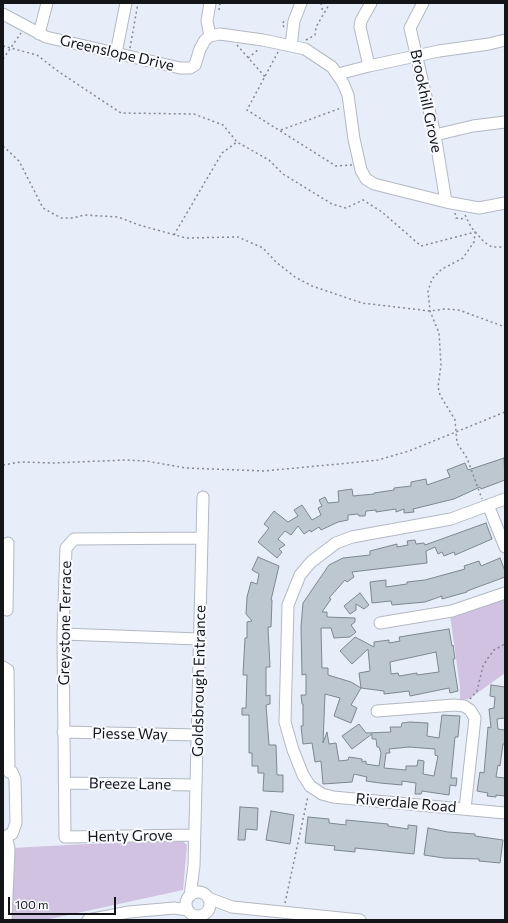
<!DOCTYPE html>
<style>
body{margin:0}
#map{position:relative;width:508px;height:923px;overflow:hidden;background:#e7edf9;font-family:Commissioner,sans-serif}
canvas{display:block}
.frame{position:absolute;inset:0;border:4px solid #131519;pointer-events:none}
.scale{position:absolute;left:8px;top:897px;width:108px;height:18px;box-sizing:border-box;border:2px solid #131519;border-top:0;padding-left:5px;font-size:12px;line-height:14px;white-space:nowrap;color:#131519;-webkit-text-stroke:3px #f8faff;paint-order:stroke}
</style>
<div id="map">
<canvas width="508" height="923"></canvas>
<div class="frame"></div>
<div class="scale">100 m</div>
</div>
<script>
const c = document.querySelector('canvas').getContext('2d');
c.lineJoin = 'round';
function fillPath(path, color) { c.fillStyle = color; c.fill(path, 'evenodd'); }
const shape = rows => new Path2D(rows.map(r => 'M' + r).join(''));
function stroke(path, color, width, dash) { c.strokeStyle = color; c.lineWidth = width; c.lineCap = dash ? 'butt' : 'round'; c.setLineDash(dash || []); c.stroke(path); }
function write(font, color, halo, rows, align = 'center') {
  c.font = font + ' Commissioner,sans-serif'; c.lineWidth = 4; c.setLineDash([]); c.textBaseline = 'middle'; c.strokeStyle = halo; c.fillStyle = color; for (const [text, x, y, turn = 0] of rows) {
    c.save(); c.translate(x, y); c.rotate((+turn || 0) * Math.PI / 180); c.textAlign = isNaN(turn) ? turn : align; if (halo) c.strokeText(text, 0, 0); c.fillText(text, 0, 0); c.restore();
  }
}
fillPath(shape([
 [505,597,505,673,469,699,460,700,460,687,450,615],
 [180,839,187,845,183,890,45,920,11,920,13,848]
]), '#d0c2e0');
const building = shape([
 [504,458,505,480,481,489,480,487,454,499,413,509,414,512,404,513,404,509,396,512,396,509,376,512,376,510,366,511,365,516,359,516,358,514,348,515,348,520,338,522,321,530,319,527,311,532,310,530,304,534,298,526,291,535,285,531,278,539,285,545,279,549,282,552,277,558,258,542,269,528,264,524,274,511,288,522,298,516,294,510,302,505,312,520,321,515,318,508,322,506,319,500,325,497,328,503,339,502,338,491,352,489,353,496,374,494,374,493,394,490,394,488,411,486,411,482,426,479,427,485,450,477,447,470,465,463,468,470,504,458],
 [486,523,492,539,455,555,454,552,444,556,442,552,438,554,435,547,426,551,427,563,352,572,354,577,347,582,345,580,329,598,331,599,322,612,327,612,327,617,355,618,355,622,351,625,356,632,350,637,334,638,331,628,321,628,322,668,328,668,328,675,351,682,361,688,351,705,357,708,351,723,334,716,340,698,325,694,323,743,327,732,329,744,336,743,339,761,348,760,349,757,362,759,362,762,366,761,366,764,379,766,381,753,379,747,377,747,376,739,372,739,372,734,352,749,342,736,359,724,366,733,391,732,390,727,401,727,402,723,410,722,428,723,427,736,439,738,442,715,460,716,458,737,455,737,451,778,457,778,456,786,450,785,449,795,422,791,421,794,415,794,416,783,402,781,402,785,380,783,366,781,367,777,354,774,352,782,323,784,321,761,315,762,312,743,303,744,301,726,303,726,303,704,302,704,301,695,306,695,306,674,302,675,301,627,303,603,329,565,343,558,370,555,370,551,397,544,397,547,408,545,407,541,415,540,416,544,424,543,425,545,486,523],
 [409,747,435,749,435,755,438,756,434,776,423,774,424,761,418,760,417,766,406,766,406,770,384,768,386,753,390,753,389,749,409,747],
 [258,557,279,566,271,600,272,600,271,627,268,627,270,667,266,667,266,696,270,695,270,704,266,705,269,745,276,745,277,775,283,775,283,792,263,791,264,773,258,773,258,766,252,766,252,753,249,753,249,715,242,715,242,708,246,708,247,675,243,675,245,638,247,638,247,622,252,621,246,614,247,597,251,582,257,584,259,574,252,570,258,557],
 [500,558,505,571,505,577,467,591,467,592,442,599,442,596,425,602,392,605,391,601,372,603,370,582,386,580,386,587,407,584,407,582,425,580,465,569,464,566,479,561,481,566,500,558],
 [360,593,369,605,364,609,356,604,356,610,350,614,344,606,360,593],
 [449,629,452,646,453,645,455,659,453,659,458,691,450,693,449,688,410,696,409,691,384,694,384,691,361,688,359,673,370,671,368,649,352,664,340,651,355,637,374,647,374,642,389,640,389,643,400,641,399,637,449,629],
 [436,652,439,672,417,675,417,673,399,676,398,673,391,674,390,662,436,652],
 [491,685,505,687,505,718,497,719,498,729,505,730,505,744,503,744,500,766,498,765,496,777,505,778,505,796,496,795,496,797,487,796,488,793,477,791,480,772,484,773,488,727,491,728,489,709,494,708,495,697,490,696,491,685],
 [240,807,258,808,257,830,246,829,245,840,238,840,240,807],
 [271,811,294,815,290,844,266,840,271,811],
 [308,817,329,819,329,823,346,825,346,820,388,824,388,826,408,829,408,825,417,826,414,854,355,848,355,852,334,850,335,846,305,843,308,817],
 [428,828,448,832,475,834,475,836,503,840,500,863,479,861,479,859,444,858,424,855,428,828]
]);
fillPath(building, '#bcc7cf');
stroke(building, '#7d878f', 1);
const minor = shape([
 [210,3,207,21,210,36],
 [423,3,410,28,435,135,446,202],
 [3,14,46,37,180,68,190,68,195,65,200,49,205,40,210,36,220,34,263,40,305,49,332,67,343,83,348,95,354,139,361,170,366,179,374,184,446,202,479,208,505,203],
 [39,34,47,3],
 [291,46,294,21,301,3],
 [116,53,126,3],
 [369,66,360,27,361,21,371,3],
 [338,74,369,66,439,51,489,44,505,40],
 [435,135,473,126,505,122],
 [505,499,451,519,352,537,336,543,311,562,300,575,288,605,285,722,293,750,303,775,310,786,322,794,333,797,505,813],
 [488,505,505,547],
 [3,609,7,610,8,543],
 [380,623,452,611,505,593],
 [63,634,199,639],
 [3,667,8,670,9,772],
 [377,711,454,705,464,706,470,710,475,718,465,809],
 [63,732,197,735],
 [65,783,196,785],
 [8,835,12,834,16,823,15,779,12,772,9,772],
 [194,835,65,837,63,634,66,548,74,539,202,538],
 '186 904a12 12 0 1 1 24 0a12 12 0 1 1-24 0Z',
 [190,896,194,866,203,497],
 [208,898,232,907,360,920],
 [6,920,9,849,7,839],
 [88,920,129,912,174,908,188,910]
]);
stroke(minor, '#b3b9c3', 13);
stroke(shape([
 [321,3,323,13],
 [219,10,220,3],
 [284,27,282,24,285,20],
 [306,40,315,35,316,27,330,3],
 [237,45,265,77],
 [3,46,37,55,59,72,121,113,194,114,223,125,237,142,269,160,283,174,332,204,346,208,363,200,382,212,421,246,475,232,474,242,463,258,442,269,432,279,428,291,430,311,439,333,441,365,438,387,440,395,455,420,457,443,467,458,482,499],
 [130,48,138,3],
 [278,52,247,110,336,166,352,165],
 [248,58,259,49],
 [3,59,21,33],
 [281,130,341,108],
 [3,146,19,161,43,208,61,218,73,218,84,215,118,217,139,225,186,238,238,237,263,248,276,262,295,277,312,286,362,303,430,311,445,309,459,310,505,327],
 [455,213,456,218,466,219],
 [465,215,471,227,484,242,492,247,505,247],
 [174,235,222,153,237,142],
 [3,465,21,462,53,463,126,460,146,461,186,468,264,471,349,463,378,460,409,451,505,412],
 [470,699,477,691,483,666,488,658,494,650,505,644],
 [285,903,308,796]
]), '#848991', 1.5, [2, 3]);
stroke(minor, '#fff', 11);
write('15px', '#131519', '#f8faff', [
 ["Greenslope Drive",117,53,13],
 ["Brookhill Grove",426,101,78],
 ["Greystone Terrace",65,623,-89],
 ["Goldsbrough Entrance",199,681,-89],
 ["Piesse Way",130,734,1],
 ["Breeze Lane",130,784,1],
 ["Riverdale Road",406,803,5],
 ["Henty Grove",130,836,-1]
]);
</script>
